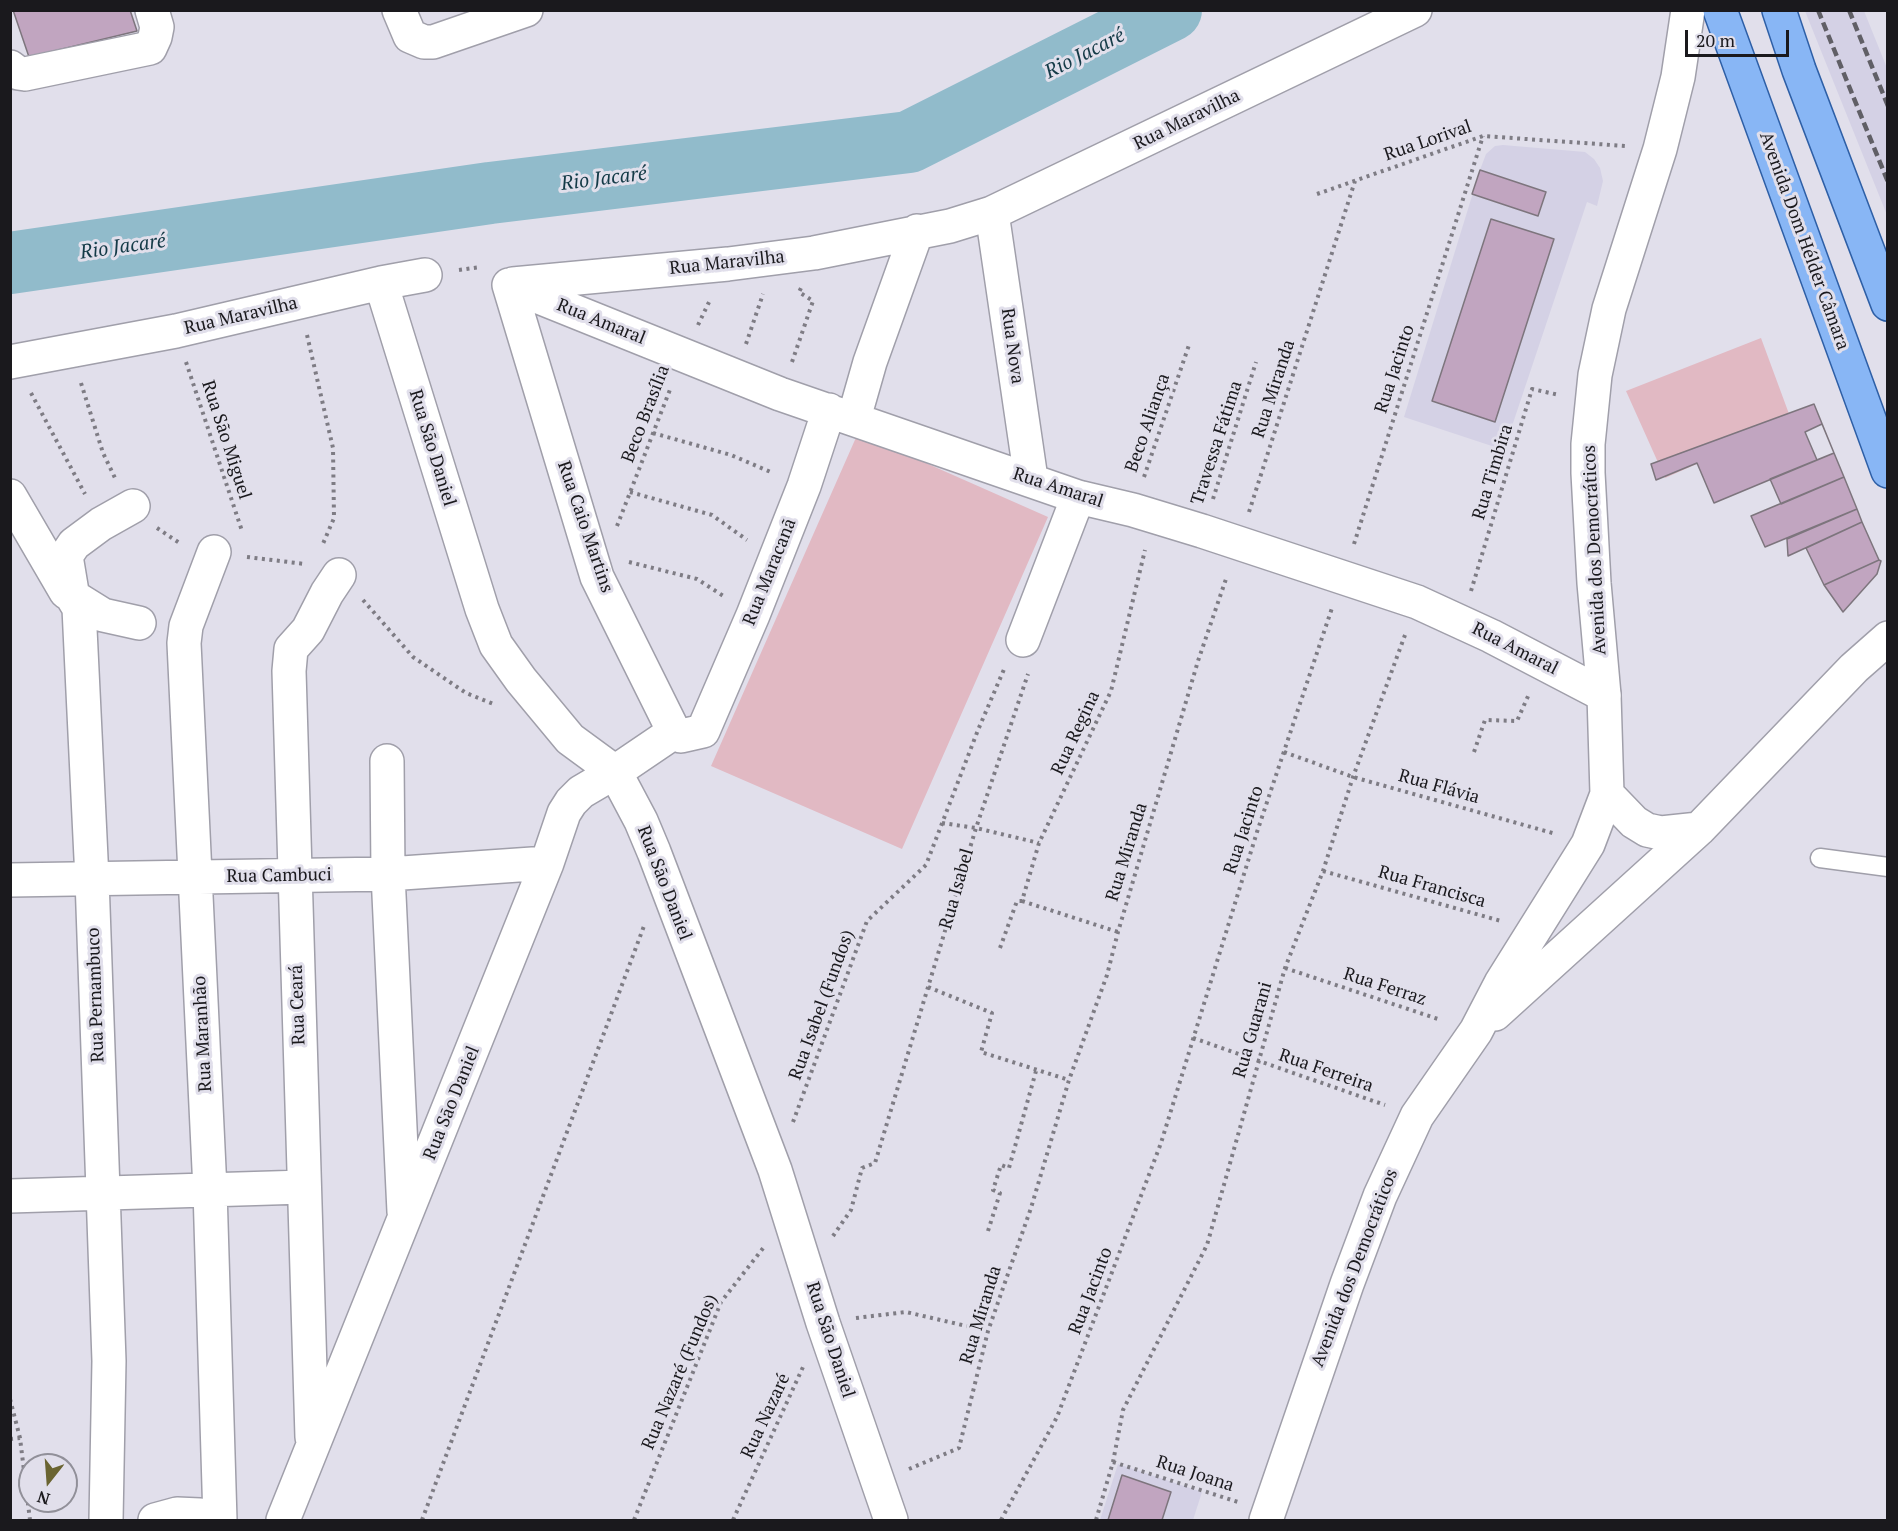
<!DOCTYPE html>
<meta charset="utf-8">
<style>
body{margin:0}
#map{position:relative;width:1898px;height:1531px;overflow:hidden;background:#e1dfeb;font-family:"PT Serif",serif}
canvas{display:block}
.frame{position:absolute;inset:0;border:12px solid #1a191d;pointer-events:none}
.north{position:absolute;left:18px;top:1453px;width:60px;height:60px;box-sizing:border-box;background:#e1dfeb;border:2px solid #919099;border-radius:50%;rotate:197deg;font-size:16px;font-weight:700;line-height:24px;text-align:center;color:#1a191d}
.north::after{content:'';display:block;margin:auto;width:21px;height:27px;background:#6a6431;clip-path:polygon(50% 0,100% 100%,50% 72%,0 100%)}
.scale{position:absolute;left:1685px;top:30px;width:104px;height:27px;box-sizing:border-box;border:3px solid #1a191d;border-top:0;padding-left:8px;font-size:18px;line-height:21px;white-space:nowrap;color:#1a191d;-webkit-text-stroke:4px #e1dfeb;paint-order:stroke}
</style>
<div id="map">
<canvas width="1898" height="1531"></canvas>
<div class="frame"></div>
<div class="north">N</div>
<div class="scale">20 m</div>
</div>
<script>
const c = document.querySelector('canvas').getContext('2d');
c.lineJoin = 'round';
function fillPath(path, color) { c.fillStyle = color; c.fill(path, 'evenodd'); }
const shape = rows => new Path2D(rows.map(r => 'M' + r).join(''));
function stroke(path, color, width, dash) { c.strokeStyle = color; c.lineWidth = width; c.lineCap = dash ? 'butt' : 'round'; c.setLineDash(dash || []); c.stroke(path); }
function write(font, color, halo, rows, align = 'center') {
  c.font = font + ' "PT Serif",serif'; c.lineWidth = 6; c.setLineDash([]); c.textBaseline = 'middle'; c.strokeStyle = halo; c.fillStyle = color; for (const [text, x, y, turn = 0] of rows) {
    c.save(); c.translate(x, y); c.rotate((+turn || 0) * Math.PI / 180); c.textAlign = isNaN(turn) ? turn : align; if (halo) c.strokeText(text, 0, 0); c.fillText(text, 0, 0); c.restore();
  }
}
fillPath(shape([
 [1805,11,1864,11,1887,68,1887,215],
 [1503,145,1585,152,1594,159,1600,168,1603,181,1597,206,1587,202,1504,450,1404,417,1480,170,1486,154,1495,146],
 [1118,1464,1202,1492,1193,1520,1100,1520]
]), '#d4d1e5');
fillPath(shape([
 [1761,338,1792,422,1665,478,1626,391],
 [858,433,1048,517,902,849,711,766]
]), '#e1b9c3');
stroke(shape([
 [10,263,490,193,909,142,1171,10]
]), '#91bbcb', 62);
const building = shape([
 [13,10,130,10,137,31,29,57,13,10],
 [1480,170,1546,192,1538,216,1472,194,1480,170],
 [1491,219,1554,239,1495,422,1432,401,1491,219],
 [1814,404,1834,453,1714,503,1697,463,1656,480,1651,464,1814,404],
 [1822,424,1834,453,1817,460,1805,432,1822,424],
 [1834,453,1844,477,1781,504,1770,479,1834,453],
 [1844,477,1857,509,1765,547,1751,516,1844,477],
 [1857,509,1862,522,1788,556,1787,539,1857,509],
 [1862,522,1879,560,1824,585,1806,548,1862,522],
 [1879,560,1881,561,1877,574,1843,612,1824,585,1879,560],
 [1122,1475,1171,1492,1162,1520,1108,1520,1122,1475]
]);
fillPath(building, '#c1a5c0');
stroke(building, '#7d757d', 1.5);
const lane = shape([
 [1820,858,1888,867]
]);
const street = shape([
 [399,10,410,36,424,42,433,42,526,10],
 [10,67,18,73,25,74,150,48,155,37,157,27,152,10],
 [992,213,1031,479],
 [381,283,482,609,496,645,521,680,570,739,615,772,641,821,654,852,775,1170,823,1323,891,1520],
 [513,284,728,264,814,253,950,226,992,213,1415,10],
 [509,285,780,394,1078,497,1133,510,1202,531,1417,602,1491,636,1604,695],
 [509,285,597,577,674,732,681,736,703,731,753,615,804,486,829,410],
 [10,362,176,331,381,283,425,275],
 [854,418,870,362,917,231],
 [10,496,66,592,103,615,139,623],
 [214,552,186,626,184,643,210,1190,220,1520],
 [1023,640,1078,497],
 [387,761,388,874,404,1212],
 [10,880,388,874,547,863],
 [10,1196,304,1187],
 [312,1437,289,671,291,649,308,630,327,593,339,575],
 [106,1520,109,1361,92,879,79,608,73,598,66,556,74,544,101,524,133,506],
 [155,1520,177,1514,200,1515,215,1520],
 [283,1520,547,863,564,813,571,802,581,792,615,772,674,732]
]);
const secondary = shape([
 [1607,794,1634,822,1647,830,1661,833,1699,829],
 [1495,1014,1699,829,1854,668,1888,638],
 [1266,1520,1347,1284,1380,1196,1417,1116,1476,1031,1501,983,1588,844,1607,794,1604,695,1594,583,1588,473,1588,444,1595,375,1609,309,1660,149,1678,77,1688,10]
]);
const primary = shape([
 [1720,10,1888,471],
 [1779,10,1799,70,1888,304]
]);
stroke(lane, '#a09faa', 21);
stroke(street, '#a09faa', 36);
stroke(secondary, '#a09faa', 36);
stroke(primary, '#2e5fa6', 36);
stroke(shape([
 [1317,194,1483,136,1626,146],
 [459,270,481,267],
 [698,325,710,300],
 [307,335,333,448,334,518,322,546],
 [746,344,763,294],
 [186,362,242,531],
 [792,362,813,301,799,292,801,288],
 [81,383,103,453,115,478],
 [31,393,85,494],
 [653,433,731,455,773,473],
 [1144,477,1189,345],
 [630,492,712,515,747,540],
 [1213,499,1256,362],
 [1249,512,1355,181],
 [617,526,671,387],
 [157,528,181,544],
 [1354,544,1483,136],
 [247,557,305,564],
 [629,562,697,579,725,597],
 [1471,591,1532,389,1559,395],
 [363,600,413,657,466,693,496,705],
 [1284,752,1353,777,1556,834],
 [1474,752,1485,720,1517,721,1529,694],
 [942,823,976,828,1039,843],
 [1323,871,1501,921],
 [1022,901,1118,932],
 [1000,948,1017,901,1022,901,1039,843,1111,691,1145,550],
 [1285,968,1441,1020],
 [928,987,992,1013,981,1052,1069,1080],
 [1193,1038,1385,1105],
 [793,1122,867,921,926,865,978,730,1005,667],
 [988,1231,1000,1193,993,1190,1001,1165,1009,1168,1036,1071],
 [833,1236,851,1210,862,1168,875,1163,976,828,1028,674],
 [856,1318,906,1312,988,1331],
 [10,1399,20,1438,30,1520],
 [10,1439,20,1438],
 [1113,1462,1238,1502],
 [909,1469,959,1448,988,1331,1031,1208,1069,1080,1107,975,1118,932,1198,661,1227,576],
 [422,1520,644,926],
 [634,1520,721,1302,764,1247],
 [733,1520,803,1367],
 [1001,1520,1057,1417,1161,1143,1257,832,1332,608],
 [1096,1520,1113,1462,1123,1410,1207,1245,1285,968,1323,871,1353,777,1405,635]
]), '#7e7c84', 4, [3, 4.5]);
stroke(lane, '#fff', 18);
stroke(street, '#fff', 33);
stroke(secondary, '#fff', 33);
stroke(primary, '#88b6f5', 33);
stroke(shape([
 [1818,10,1888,182],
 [1849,10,1888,106]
]), '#605f66', 4.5, [9, 4.5]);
write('18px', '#1a191d', '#e1dfeb', [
 ["Rua Maravilha",1187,120,-26],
 ["Rua Lorival",1428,141,-19],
 ["Avenida Dom Hélder Câmara",1804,241,70],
 ["Rua Maravilha",727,263,-6],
 ["Rua Maravilha",241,316,-13],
 ["Rua Amaral",601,322,22],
 ["Rua Nova",1012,346,82],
 ["Rua Jacinto",1395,369,-72],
 ["Rua Miranda",1274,389,-72],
 ["Beco Brasília",646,414,-69],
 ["Beco Aliança",1148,423,-71],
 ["Rua São Miguel",226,440,72],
 ["Travessa Fátima",1217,443,-72],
 ["Rua São Daniel",432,448,73],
 ["Rua Timbira",1493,472,-73],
 ["Rua Amaral",1058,488,18],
 ["Rua Caio Martins",585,527,71],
 ["Avenida dos Democráticos",1595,550,-93],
 ["Rua Maracanã",770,572,-68],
 ["Rua Amaral",1515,649,27],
 ["Rua Regina",1076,733,-65],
 ["Rua Flávia",1439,787,16],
 ["Rua Jacinto",1244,830,-72],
 ["Rua Miranda",1127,852,-73],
 ["Rua Cambuci",279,876,-1],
 ["Rua São Daniel",664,883,69],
 ["Rua Francisca",1432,887,16],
 ["Rua Isabel",957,889,-74],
 ["Rua Ferraz",1385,987,18],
 ["Rua Pernambuco",96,995,-92],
 ["Rua Ceará",298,1005,-92],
 ["Rua Isabel (Fundos)",822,1005,-70],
 ["Rua Guarani",1253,1030,-74],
 ["Rua Maranhão",203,1034,-93],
 ["Rua Ferreira",1326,1071,19],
 ["Rua Sāo Daniel",452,1103,-68],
 ["Avenida dos Democráticos",1355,1268,-69],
 ["Rua Jacinto",1091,1291,-69],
 ["Rua Miranda",981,1315,-73],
 ["Rua São Daniel",830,1340,72],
 ["Rua Nazaré (Fundos)",680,1372,-67],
 ["Rua Nazaré",766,1416,-65],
 ["Rua Joana",1195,1474,18]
]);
write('italic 20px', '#143a47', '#e1dfeb', [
 ["Rio Jacaré",1085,54,-27],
 ["Rio Jacaré",604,179,-7],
 ["Rio Jacaré",123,247,-8]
]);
</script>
